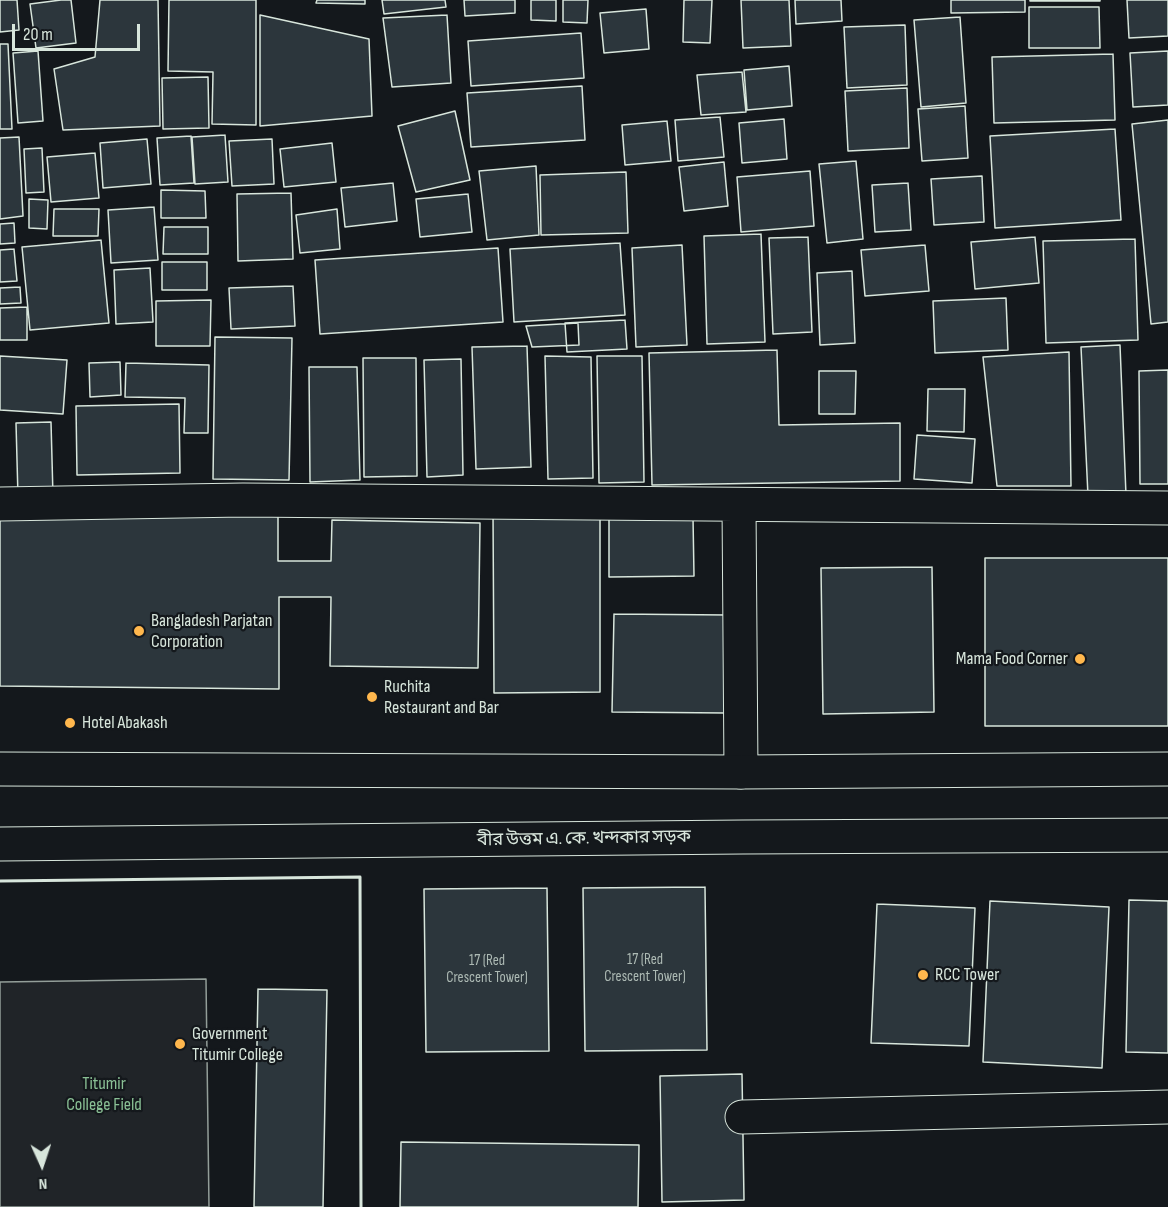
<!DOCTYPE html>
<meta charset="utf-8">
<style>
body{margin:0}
#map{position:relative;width:1168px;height:1207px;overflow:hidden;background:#14181c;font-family:"Sofia Sans Condensed",sans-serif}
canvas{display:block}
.north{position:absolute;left:12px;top:1135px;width:60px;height:60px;-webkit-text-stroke:4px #14181c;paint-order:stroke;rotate:177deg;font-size:16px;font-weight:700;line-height:24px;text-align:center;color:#d8e6dc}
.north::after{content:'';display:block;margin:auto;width:21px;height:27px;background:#d8e6dc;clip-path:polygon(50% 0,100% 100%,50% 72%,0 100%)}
.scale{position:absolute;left:12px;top:24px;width:128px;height:27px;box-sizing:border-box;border:3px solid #d8e6dc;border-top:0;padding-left:8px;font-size:18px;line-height:21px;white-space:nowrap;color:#d8e6dc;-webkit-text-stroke:4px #14181c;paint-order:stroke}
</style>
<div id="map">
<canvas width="1168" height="1207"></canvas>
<div class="north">N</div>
<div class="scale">20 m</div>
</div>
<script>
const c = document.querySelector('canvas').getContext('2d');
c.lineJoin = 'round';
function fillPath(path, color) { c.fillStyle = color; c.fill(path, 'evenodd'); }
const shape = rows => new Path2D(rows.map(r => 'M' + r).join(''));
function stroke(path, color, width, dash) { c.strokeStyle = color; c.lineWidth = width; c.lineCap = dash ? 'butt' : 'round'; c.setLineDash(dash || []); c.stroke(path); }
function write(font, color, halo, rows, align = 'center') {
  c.font = font + ' "Sofia Sans Condensed","Noto Sans Bengali",sans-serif'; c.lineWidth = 4.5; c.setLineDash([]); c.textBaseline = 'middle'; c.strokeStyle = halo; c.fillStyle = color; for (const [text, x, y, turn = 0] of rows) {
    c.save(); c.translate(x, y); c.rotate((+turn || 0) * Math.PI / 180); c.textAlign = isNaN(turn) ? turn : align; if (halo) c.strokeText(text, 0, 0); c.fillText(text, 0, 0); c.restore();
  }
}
const green = shape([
 [206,979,209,1207,0,1207,0,982,206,979]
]);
fillPath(green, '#202428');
stroke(green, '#939e99', 1.5);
const building = shape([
 [0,0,17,0,19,30,0,32,0,0],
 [61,0,71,0,76,43,36,48,30,4,61,0],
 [100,0,158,0,160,126,63,130,54,69,95,57,100,0],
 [169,0,256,0,256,125,212,124,213,72,168,71,169,0],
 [317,0,365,0,365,4,316,3,317,0],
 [382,0,445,0,446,7,384,14,382,0],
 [464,0,515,0,515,13,465,16,464,0],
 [531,0,556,0,556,21,531,20,531,0],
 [563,0,588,0,587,23,563,22,563,0],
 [684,0,712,0,710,43,683,42,684,0],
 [741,0,789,0,791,46,743,48,741,0],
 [795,0,841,0,842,21,796,24,795,0],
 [951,0,1025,0,1025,12,951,13,951,0],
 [1030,0,1100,0,1100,1,1030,1,1030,0],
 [1127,0,1168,0,1168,36,1129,38,1127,0],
 [1029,7,1099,7,1100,48,1029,48,1029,7],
 [646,9,649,49,604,53,600,13,646,9],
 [260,15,369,39,372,116,260,126,260,15],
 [447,15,451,83,392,87,383,18,447,15],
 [960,17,966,103,921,107,914,20,960,17],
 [905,25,907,85,847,88,844,27,905,25],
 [581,33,584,78,471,86,468,41,581,33],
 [0,44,8,44,12,129,0,129,0,44],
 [38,51,43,121,18,123,13,53,38,51],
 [1168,51,1168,105,1133,107,1130,53,1168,51],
 [1113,54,1115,120,994,123,992,57,1113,54],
 [789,66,792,106,747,110,744,70,789,66],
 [742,72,746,112,701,115,697,75,742,72],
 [208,77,209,128,163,129,162,78,208,77],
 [582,86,585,140,471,147,467,93,582,86],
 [907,88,909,148,848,151,845,91,907,88],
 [965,106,968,158,922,161,918,109,965,106],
 [455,111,470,180,416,192,398,126,455,111],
 [720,117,724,157,678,161,675,120,720,117],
 [784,119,787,159,742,163,739,123,784,119],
 [1168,120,1168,322,1151,324,1132,124,1168,120],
 [667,121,671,161,625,165,622,125,667,121],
 [1115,129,1121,220,995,228,990,136,1115,129],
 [225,135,228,182,195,184,192,137,225,135],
 [191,136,194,183,160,185,157,138,191,136],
 [19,137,23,216,0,219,0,138,19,137],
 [147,139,151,184,103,188,100,143,147,139],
 [272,139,274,184,232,186,229,141,272,139],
 [332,143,336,182,284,187,280,149,332,143],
 [42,148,44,192,26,193,24,149,42,148],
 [95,153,99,198,51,202,47,157,95,153],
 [856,161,863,239,827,243,819,164,856,161],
 [724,162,728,206,684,211,679,167,724,162],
 [536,166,539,235,487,240,479,171,536,166],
 [810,171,814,226,741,232,737,177,810,171],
 [626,172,628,233,541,235,540,175,626,172],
 [982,176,984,222,934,225,931,179,982,176],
 [393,183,397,221,345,227,341,188,393,183],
 [908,183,911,230,875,232,872,185,908,183],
 [161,190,205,191,206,218,161,218,161,190],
 [291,193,293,259,238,261,237,194,291,193],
 [468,194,472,232,420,237,416,199,468,194],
 [29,199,48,200,47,229,29,228,29,199],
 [154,207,158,260,111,263,108,210,154,207],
 [54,209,99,209,98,236,53,236,54,209],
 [337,209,340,249,300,253,296,215,337,209],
 [14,223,15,243,0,244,0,224,14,223],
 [164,227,208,227,208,254,163,254,164,227],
 [761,234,765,342,707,344,704,236,761,234],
 [808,237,812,332,773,334,769,238,808,237],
 [1035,237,1039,283,975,289,971,242,1035,237],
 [1135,239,1138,340,1046,343,1043,241,1135,239],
 [101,240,109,323,30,330,22,247,101,240],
 [620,243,625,315,514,322,510,249,620,243],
 [682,245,687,345,636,347,632,248,682,245],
 [925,245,929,291,865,296,861,250,925,245],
 [498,248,503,322,320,334,315,260,498,248],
 [14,249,17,281,0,282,0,250,14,249],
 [162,262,207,262,207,290,162,290,162,262],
 [150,268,153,322,116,324,114,270,150,268],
 [852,271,855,343,820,345,817,273,852,271],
 [293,286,295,326,231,329,229,288,293,286],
 [20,287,21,303,0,304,0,288,20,287],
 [1006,298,1008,350,935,353,933,301,1006,298],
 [211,300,210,346,156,346,156,301,211,300],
 [27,307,27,340,0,340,0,308,27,307],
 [625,320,627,349,567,352,565,323,625,320],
 [578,323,579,345,532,347,526,326,578,323],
 [215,337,292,338,289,480,213,479,215,337],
 [1120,345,1126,495,1088,496,1081,347,1120,345],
 [527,346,531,467,476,469,472,347,527,346],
 [777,350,779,425,900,423,900,481,652,485,649,353,777,350],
 [1069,352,1071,486,997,486,983,357,1069,352],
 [0,356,67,360,63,414,0,410,0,356],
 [545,356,591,357,593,478,548,479,545,356],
 [597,356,642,356,644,482,599,483,597,356],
 [363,358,416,358,417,476,364,477,363,358],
 [461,359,463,475,427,477,424,360,461,359],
 [120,362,121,395,90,397,89,363,120,362],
 [126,363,209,365,208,433,184,433,185,398,125,397,126,363],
 [309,367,357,367,360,480,310,482,309,367],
 [1168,370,1168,484,1140,484,1139,371,1168,370],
 [819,371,856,371,855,414,819,414,819,371],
 [928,389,965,389,964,432,927,431,928,389],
 [179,404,180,473,77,475,76,406,179,404],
 [51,422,53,496,18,497,16,423,51,422],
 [917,435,975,439,972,483,914,479,917,435],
 [0,505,278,508,278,561,331,561,332,520,480,523,478,668,330,666,331,597,279,597,279,689,0,686,0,505],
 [600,510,600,692,494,693,493,511,600,510],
 [693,517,694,576,609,577,609,519,693,517],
 [985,558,1168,558,1168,726,985,726,985,558],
 [932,567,934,712,823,714,821,568,932,567],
 [614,614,728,615,726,713,612,712,614,614],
 [705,887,707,1050,585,1051,583,888,705,887],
 [547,888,549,1051,426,1052,424,889,547,888],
 [1129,900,1168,901,1168,1053,1126,1052,1129,900],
 [990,901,1109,907,1102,1068,983,1062,990,901],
 [877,904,975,908,969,1046,871,1043,877,904],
 [258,989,327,990,323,1207,254,1207,258,989],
 [742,1074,744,1200,662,1202,660,1076,742,1074],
 [401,1142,639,1145,638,1207,400,1207,401,1142]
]);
fillPath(building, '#2c363c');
stroke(building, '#d8e6dc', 1.5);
const minor = shape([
 [0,504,243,500,1168,508],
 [739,505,741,772],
 [742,1117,1168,1107]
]);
const primary = shape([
 [0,769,741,772,1168,769],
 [0,844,743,837,1168,835]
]);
stroke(minor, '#d8e6dc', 35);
stroke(primary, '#d8e6dc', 35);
stroke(minor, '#14181c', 33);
stroke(primary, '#14181c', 33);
stroke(shape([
 [0,881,360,877,361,1207]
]), '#d8e6dc', 3);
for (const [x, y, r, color] of [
 [139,631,6,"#ffb74d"],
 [1080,659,6,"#ffb74d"],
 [372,697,6,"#ffb74d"],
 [70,723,6,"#ffb74d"],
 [923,975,6,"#ffb74d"],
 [180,1044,6,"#ffb74d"]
]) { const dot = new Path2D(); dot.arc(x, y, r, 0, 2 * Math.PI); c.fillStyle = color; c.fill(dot); stroke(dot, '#14181c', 2); }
write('15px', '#adbab4', null, [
 ["17 (Red",645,960],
 ["Crescent Tower)",645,977],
 ["17 (Red",487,961],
 ["Crescent Tower)",487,978]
]);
write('18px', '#d8e6dc', '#14181c', [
 ["Bangladesh Parjatan",151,621],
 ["Corporation",151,642],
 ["Mama Food Corner",1068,659,"right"],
 ["Ruchita",384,687],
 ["Restaurant and Bar",384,708],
 ["Hotel Abakash",82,723],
 ["RCC Tower",935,975],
 ["Government",192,1034],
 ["Titumir College",192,1055]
], 'left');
write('18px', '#d8e6dc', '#14181c', [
 ["বীর উত্তম এ. কে. খন্দকার সড়ক",584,839,-1]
]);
write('18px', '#8ac095', '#14181c', [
 ["Titumir",104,1084],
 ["College Field",104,1105]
]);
</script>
